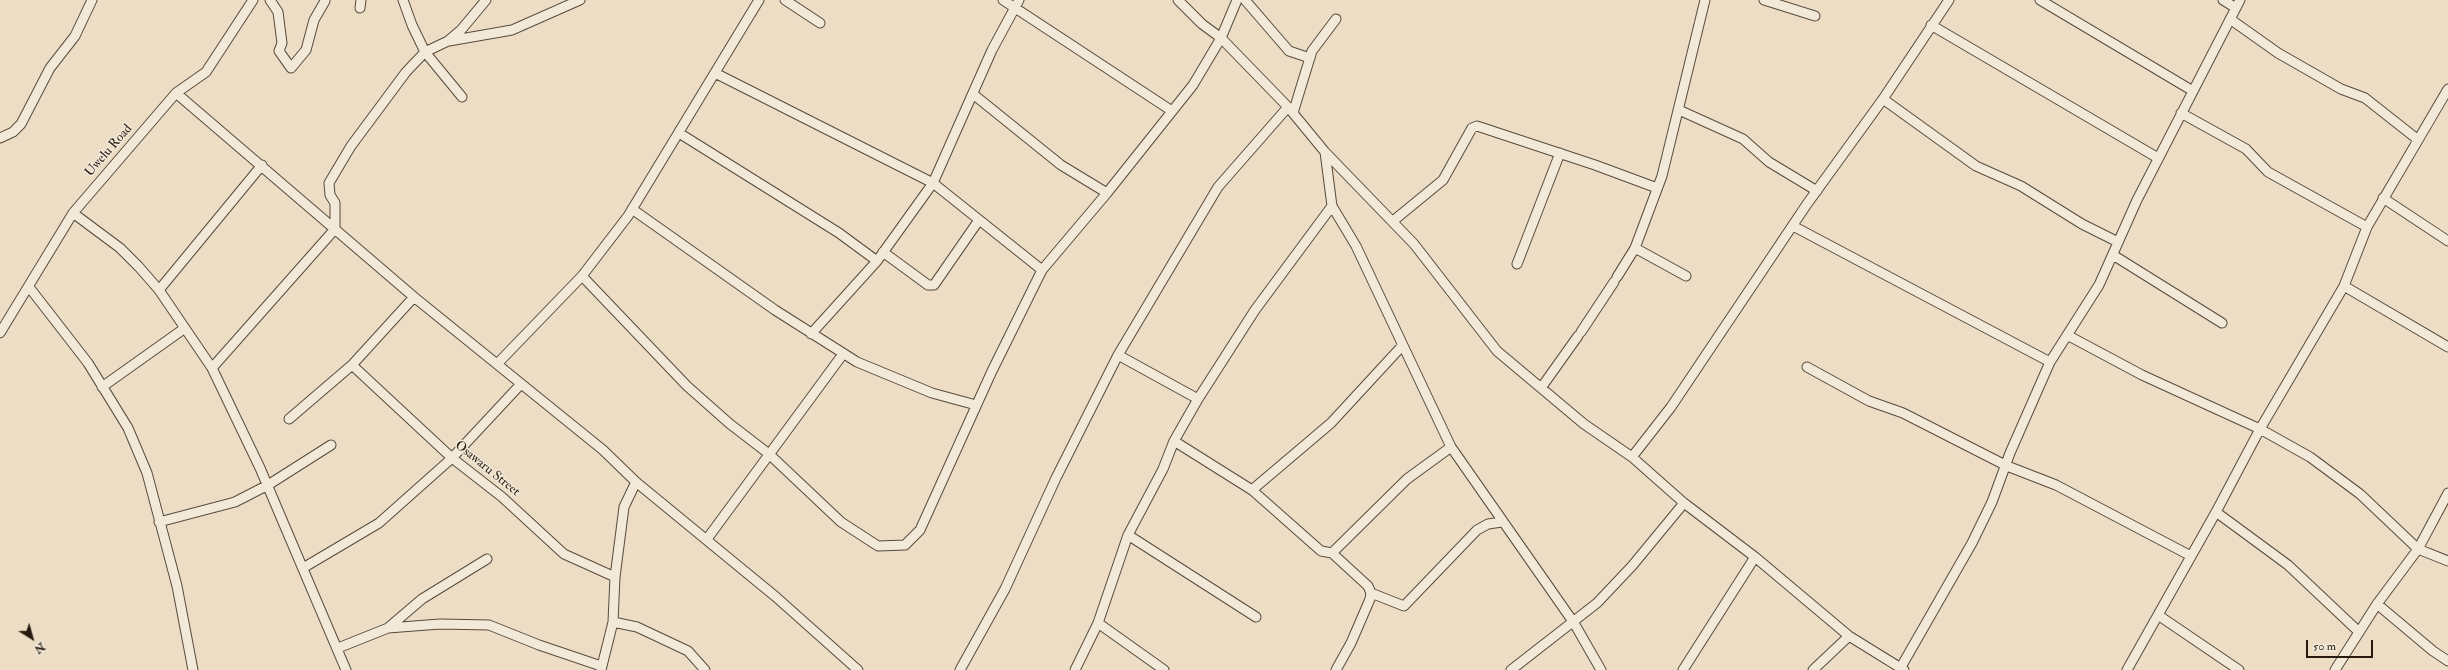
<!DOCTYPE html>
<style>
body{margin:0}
#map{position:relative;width:2448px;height:670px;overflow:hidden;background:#ecddc4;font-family:"IM FELL Double Pica",serif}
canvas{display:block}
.north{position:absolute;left:12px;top:618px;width:40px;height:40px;-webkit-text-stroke:3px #f3e9d9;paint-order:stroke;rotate:143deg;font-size:11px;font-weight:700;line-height:16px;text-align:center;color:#271a10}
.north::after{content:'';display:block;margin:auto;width:14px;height:18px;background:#271a10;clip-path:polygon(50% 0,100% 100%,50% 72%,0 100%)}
.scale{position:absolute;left:2306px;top:640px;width:67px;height:18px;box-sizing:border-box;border:2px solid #271a10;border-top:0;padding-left:5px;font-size:12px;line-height:14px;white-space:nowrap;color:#271a10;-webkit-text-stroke:3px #f3e9d9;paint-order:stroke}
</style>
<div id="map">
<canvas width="2448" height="670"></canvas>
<div class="north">N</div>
<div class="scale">50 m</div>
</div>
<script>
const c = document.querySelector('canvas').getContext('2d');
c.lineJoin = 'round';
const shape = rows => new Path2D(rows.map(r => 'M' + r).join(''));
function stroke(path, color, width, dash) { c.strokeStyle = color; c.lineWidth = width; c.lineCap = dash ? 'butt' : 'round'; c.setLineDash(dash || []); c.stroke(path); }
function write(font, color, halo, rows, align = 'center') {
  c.font = font + ' "IM FELL Double Pica",serif'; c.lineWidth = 3; c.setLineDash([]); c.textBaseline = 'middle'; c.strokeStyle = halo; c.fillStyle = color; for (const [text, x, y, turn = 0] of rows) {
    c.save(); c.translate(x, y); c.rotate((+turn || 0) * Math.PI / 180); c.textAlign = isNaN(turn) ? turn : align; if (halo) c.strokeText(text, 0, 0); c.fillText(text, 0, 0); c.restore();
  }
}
const minor = shape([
 [270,0,278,12,282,43,279,51,291,68,306,50,314,20,325,1],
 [403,0,412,25,425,52,462,97],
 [785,0,820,23],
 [1003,0,1172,111],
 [1178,0,1202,24,1221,38,1288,107,1325,152,1414,244,1497,351,1584,424,1632,457,1684,503,1755,557,1849,636,1904,670],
 [1245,0,1289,51,1310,58],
 [1764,0,1815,16],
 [2040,0,2193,91],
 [2223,0,2236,8],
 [360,8,361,0],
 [2230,19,2278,53,2341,89,2365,98,2417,139],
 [1931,25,2158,158],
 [449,41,512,30,580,0],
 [715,73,933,183,1042,270],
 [176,93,414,297,603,450,636,482,776,597,858,670],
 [973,94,1061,165,1107,193],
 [1883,99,1976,166,2021,186,2082,224,2118,242],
 [1679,110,1743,139,1769,162,1817,191],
 [1293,113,1312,51,1336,19],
 [2181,113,2246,149,2268,172,2367,227],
 [679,133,839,233,877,261],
 [0,138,13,132,21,124,50,68,75,36,92,0],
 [1325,152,1332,206,1356,246,1451,447,1574,623,1601,670],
 [2383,198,2448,241],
 [632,209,775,310,857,362,932,393,976,405],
 [73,213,120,248,139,267,159,290,212,368,260,468,346,670],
 [1393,221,1443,180,1472,128,1477,126,1595,165,1657,188],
 [1793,226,2050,362],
 [1635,248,1686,276],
 [883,252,928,285,934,285,979,220],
 [2113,255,2222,323],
 [1517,264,1560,153],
 [582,276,687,386,730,424,769,454,841,522,878,546,905,545,920,530,992,371,1042,270,1107,193,1193,85,1221,38,1237,0],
 [1617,277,1635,248,1662,176,1705,0],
 [2344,286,2448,347],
 [29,287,88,363,128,428,147,473,177,586,193,670],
 [159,290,262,165],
 [1581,332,1614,282],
 [0,333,73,213,176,93,206,72,253,0],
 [811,334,877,261,933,183,992,50,1019,0],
 [2067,335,2142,375,2260,429,2310,457,2360,494,2418,549,2448,561],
 [1118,355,1198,399],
 [498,363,582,276,628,216,759,0],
 [352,365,452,458,502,497,564,554,615,577],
 [1807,367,1869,401,1903,413,2007,466,2056,485,2191,556],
 [212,368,335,229,335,203,330,195,329,183,351,146,406,72,425,52,448,41,461,30,486,0],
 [102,387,185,328],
 [1541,388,1578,336],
 [289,419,352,365,414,297],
 [1174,441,1252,490,1321,551,1332,553,1368,586,1371,593,1370,599,1351,643,1336,670],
 [1632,457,1671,407,1807,204,1883,99,1949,0],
 [1252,490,1331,423,1402,346],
 [2216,512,2288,565,2359,632],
 [159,522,235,502,268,485,331,445],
 [1128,535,1256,617],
 [707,539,843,354],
 [1332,553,1407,479,1451,447],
 [303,568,379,523,452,458,521,384],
 [1371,593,1404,606,1477,530,1488,524,1502,522],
 [2377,604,2433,651,2448,661],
 [2158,615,2239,670],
 [613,622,637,627,688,651,705,670],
 [1098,623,1164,670],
 [388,628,422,599,487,559],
 [338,648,388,628,440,624,489,625,539,645,601,666],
 [1901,667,1972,543,1992,502,2010,453,2050,362,2099,285,2137,200,2240,0],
 [601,670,613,622,615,577,624,507,636,482],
 [960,670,1005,589,1056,478,1118,355,1218,187,1288,107],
 [1075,670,1098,623,1128,535,1163,469,1174,441,1198,399,1255,310,1332,206],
 [1511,670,1597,603,1632,566,1684,503],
 [1683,670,1755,557],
 [1813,670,1849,636],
 [2127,670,2216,512,2260,429,2344,286,2367,227,2448,89],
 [2335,670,2377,604,2418,549,2448,493]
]);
stroke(minor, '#584b3d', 11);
stroke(minor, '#f3e9d9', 9);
write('13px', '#271a10', '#f3e9d9', [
 ["Uwelu Road",109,151,-49],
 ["Osawaru Street",487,469,39]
]);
</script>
